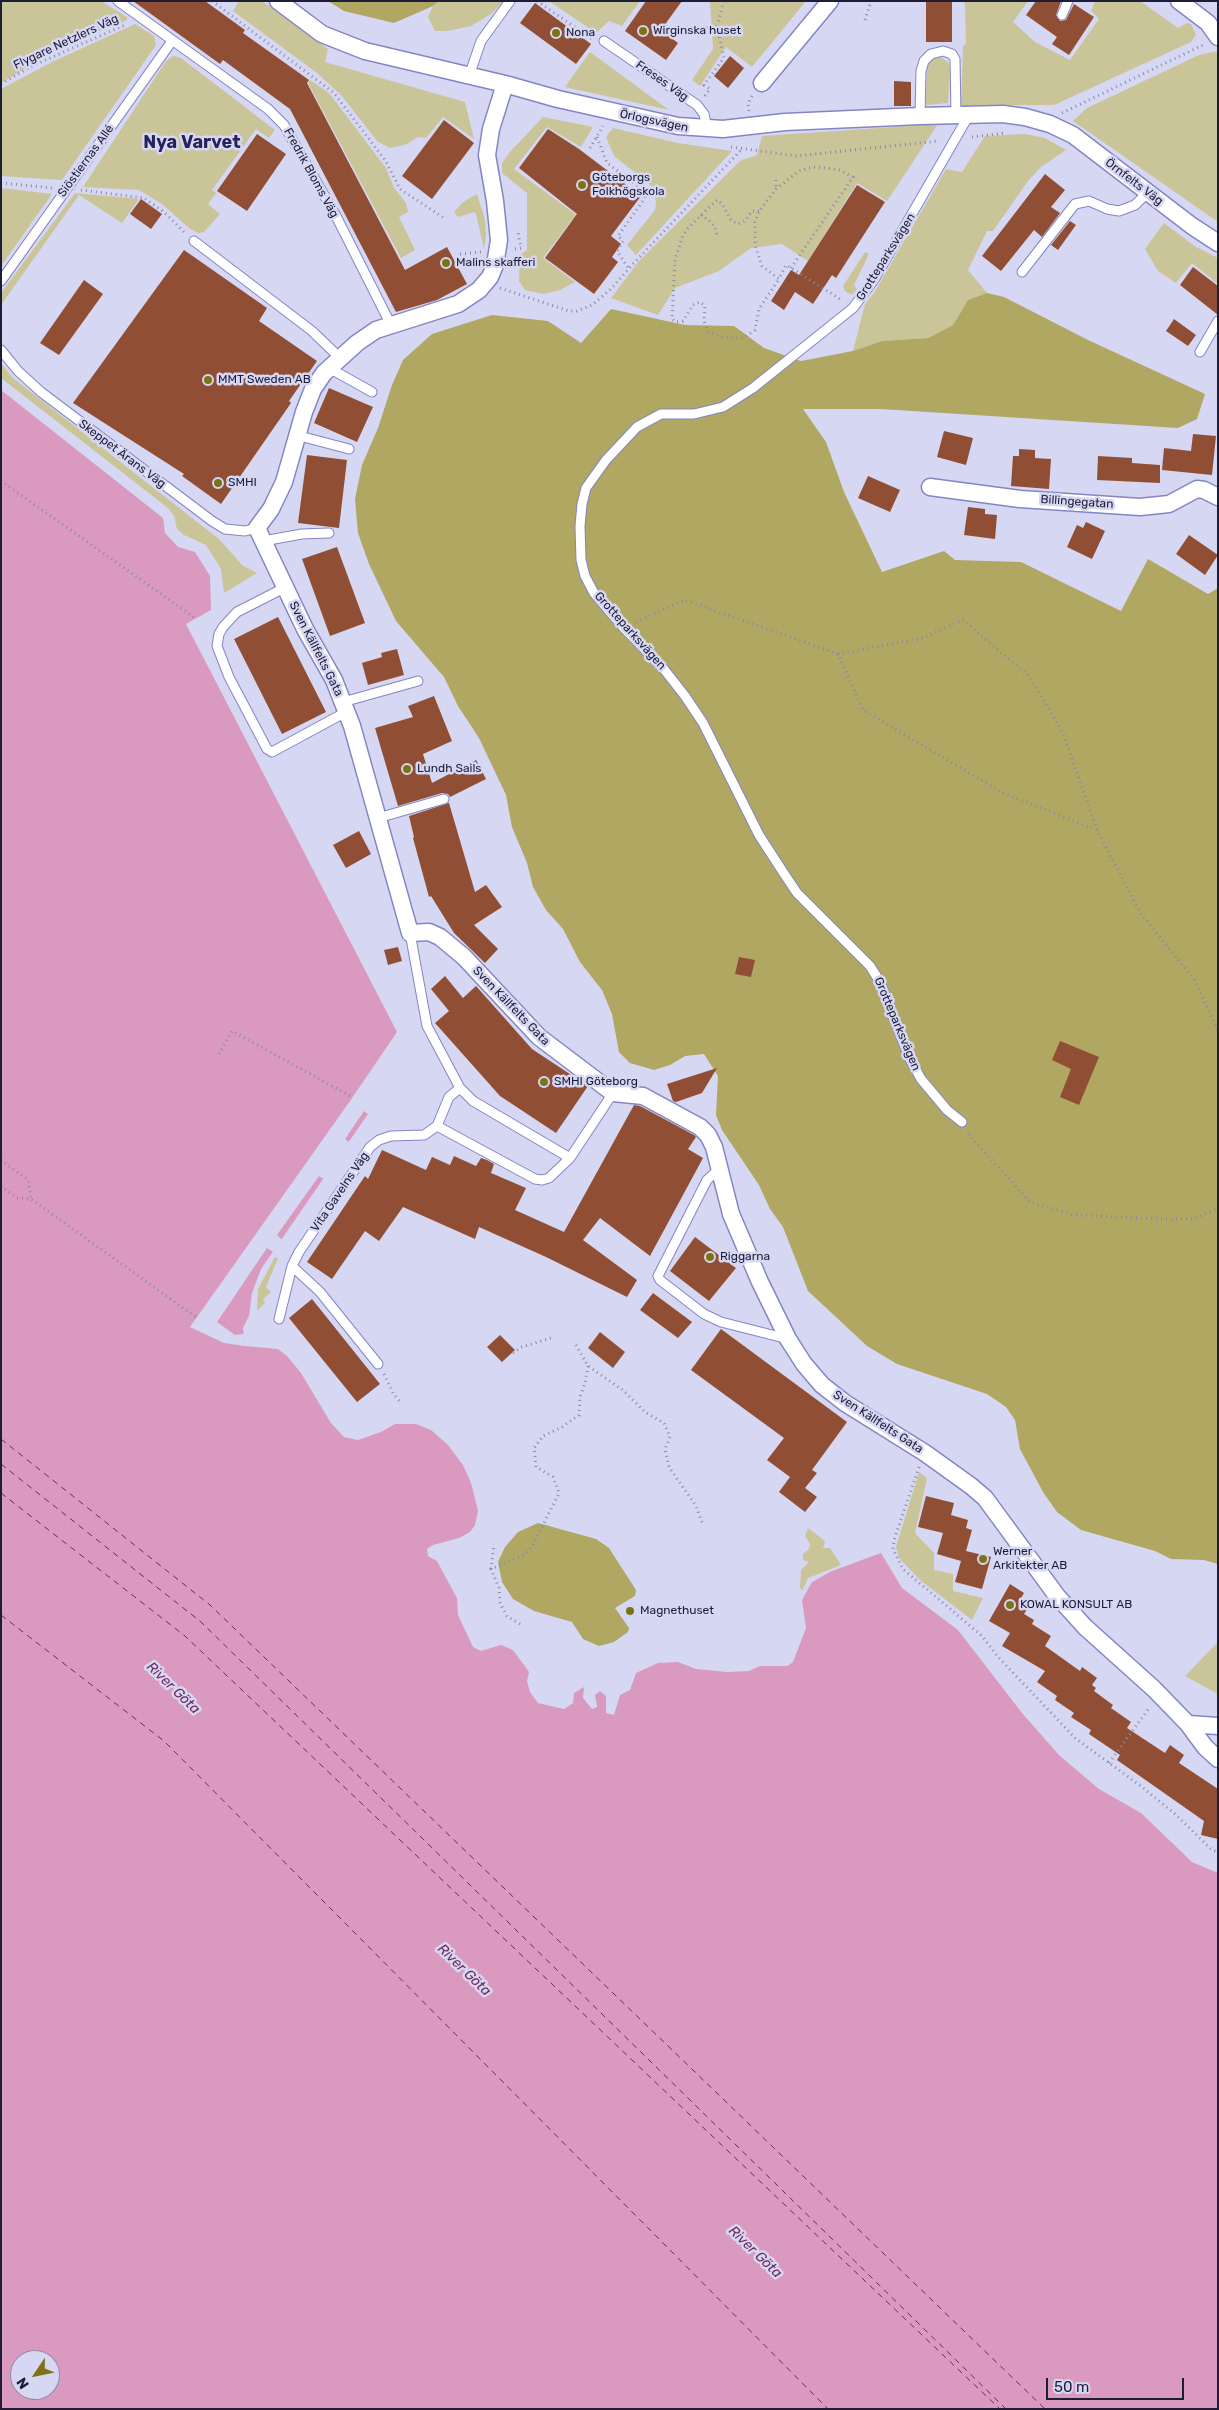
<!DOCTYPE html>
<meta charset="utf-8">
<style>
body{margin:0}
#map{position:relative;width:1219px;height:2410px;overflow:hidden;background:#d6d7f3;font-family:Rubik,sans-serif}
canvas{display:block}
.frame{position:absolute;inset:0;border:2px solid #1e1d37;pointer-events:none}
.north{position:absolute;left:10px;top:2350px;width:50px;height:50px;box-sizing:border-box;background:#d6d7f3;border:1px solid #8c8da8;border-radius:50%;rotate:236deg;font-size:14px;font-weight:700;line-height:20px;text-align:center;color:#1e1d37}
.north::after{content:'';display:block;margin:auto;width:18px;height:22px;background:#7d7316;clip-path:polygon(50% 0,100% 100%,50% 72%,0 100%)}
.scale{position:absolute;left:1046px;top:2378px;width:138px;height:22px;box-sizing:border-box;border:2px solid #1e1d37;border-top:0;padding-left:6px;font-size:15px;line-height:18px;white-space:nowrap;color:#1e1d37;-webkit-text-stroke:4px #d6d7f3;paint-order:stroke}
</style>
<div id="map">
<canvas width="1219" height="2410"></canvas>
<div class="frame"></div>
<div class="north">N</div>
<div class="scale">50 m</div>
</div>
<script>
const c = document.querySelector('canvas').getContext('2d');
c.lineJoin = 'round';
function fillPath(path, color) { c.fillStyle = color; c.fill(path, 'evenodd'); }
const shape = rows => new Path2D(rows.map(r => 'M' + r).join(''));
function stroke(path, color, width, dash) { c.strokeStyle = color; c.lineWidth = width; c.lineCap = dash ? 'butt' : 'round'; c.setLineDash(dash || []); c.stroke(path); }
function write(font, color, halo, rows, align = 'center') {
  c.font = font + ' Rubik,sans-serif'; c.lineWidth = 5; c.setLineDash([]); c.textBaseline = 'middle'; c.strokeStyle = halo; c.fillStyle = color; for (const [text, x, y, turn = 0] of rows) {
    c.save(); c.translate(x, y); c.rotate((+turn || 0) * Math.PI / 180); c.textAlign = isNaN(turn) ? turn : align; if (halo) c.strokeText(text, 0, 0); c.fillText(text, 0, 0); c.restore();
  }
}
fillPath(shape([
 [1,1,101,1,127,17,127,20,58,48,1,83],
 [239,1,262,1,328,49,325,62,465,102,474,139,443,117,426,138,418,137,407,144,390,148,378,142,341,95,317,73,233,11],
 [439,1,504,1,491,14,471,26,448,31,435,31,428,17,433,6],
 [549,1,640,1,622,26,609,21,596,33],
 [710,1,806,1,752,67,726,47,700,86,692,80,713,49],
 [963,1,1028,1,1013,22,1035,42,1070,60,1099,19,1091,11,1095,1,1140,1,1178,28,1187,23,1191,24,1196,35,1191,42,1054,105,1002,105,961,109,963,46,966,44,965,5],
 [135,24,154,36,156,45,62,180,1,176,1,89,52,62],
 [1218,51,1218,222,1073,121,1087,108,1199,55],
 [590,52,669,110,565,87],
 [173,56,181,58,275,130,269,138,256,129,212,190,216,193,208,204,220,214,204,232,198,233,189,228,162,204,139,190,83,187,166,61],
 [941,57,948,62,950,69,948,103,926,105,927,63,932,58],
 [310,80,329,93,386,168,394,188,406,203,408,212,399,217,415,250,401,258,308,83],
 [543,117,593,127,581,147,547,127,514,169,590,225,586,231,572,220,543,258,575,282,560,290,544,294,525,290,519,281,520,255,527,250,527,193,502,173,502,163,509,153],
 [938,124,887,201,857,183,808,261,782,244,751,248,719,271,675,288,658,315,611,298,639,261,740,161,757,155,762,136],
 [613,128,678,143,732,151,636,255,627,245,655,210,656,202,653,187,614,156,606,137],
 [1025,134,1045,138,1066,150,1041,167,1028,181,993,231,987,231,968,270,987,293,968,300,953,325,928,338,882,341,853,351,865,304,874,293,946,169,962,172,985,136],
 [1,188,52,194,1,266],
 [75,193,139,199,122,223,79,195,1,305,1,293],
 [477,194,485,220,486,236,484,249,476,214,474,212,458,217,454,212,463,202],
 [1164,223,1196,247,1218,258,1218,284,1192,263,1176,283,1158,271,1145,249],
 [865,252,869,254,854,285,857,289,853,294,850,294,845,291,843,286],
 [1,363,13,378,219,539,242,565,257,573,224,593,221,569,206,545,184,535,177,529,174,516,168,508,1,378],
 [275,1257,278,1258,266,1287,271,1292,263,1299,265,1303,257,1311,258,1289],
 [919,1472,927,1478,915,1533,934,1553,934,1570,953,1574,953,1591,983,1598,972,1620,920,1580,899,1558,896,1547],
 [808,1528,825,1541,823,1548,830,1548,841,1565,808,1578,802,1591,800,1587,801,1570,809,1562,803,1560,803,1554,809,1549,810,1544,805,1536],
 [1218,1642,1218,1694,1185,1676]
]), '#c9c599');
fillPath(shape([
 [328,1,439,1,433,6,394,23,344,11],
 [987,293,1004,297,1088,340,1205,394,1197,419,1178,428,881,409,803,409,826,442,844,492,882,572,944,551,955,560,1021,562,1121,611,1148,559,1208,594,1218,588,1218,1564,1204,1560,1171,1559,1155,1551,1081,1530,1057,1512,1043,1492,1020,1449,1015,1420,1006,1407,987,1394,897,1364,867,1346,808,1291,783,1227,770,1209,759,1185,722,1130,716,1115,718,1076,704,1054,685,1056,670,1065,654,1070,630,1063,619,1052,612,1014,602,990,580,962,563,929,546,910,533,887,527,863,512,827,506,795,479,738,458,706,444,677,396,621,369,564,358,533,355,499,362,465,378,428,392,385,403,360,432,334,492,315,548,321,581,343,611,309,685,325,734,326,764,348,801,361,853,351,882,341,928,338,953,325,968,300],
 [538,1523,596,1539,609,1548,636,1590,635,1596,615,1608,629,1628,628,1632,614,1642,599,1646,583,1639,572,1622,534,1611,513,1599,502,1582,498,1562,505,1547,518,1532]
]), '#afa762');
fillPath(shape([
 [1,390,163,518,165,533,178,547,195,552,210,576,211,610,186,624,397,1032,350,1101,368,1114,261,1269,252,1293,249,1316,243,1328,245,1346,278,1349,287,1356,301,1373,331,1423,344,1437,358,1440,381,1432,395,1424,416,1424,431,1430,448,1445,463,1465,471,1483,478,1511,475,1525,470,1532,459,1538,433,1545,427,1549,428,1556,437,1561,457,1598,458,1615,473,1647,481,1651,501,1645,513,1650,529,1672,527,1681,530,1692,538,1703,564,1709,573,1703,574,1693,584,1687,583,1698,592,1709,597,1707,595,1695,600,1691,606,1696,606,1713,614,1715,620,1695,630,1690,636,1673,658,1663,678,1662,696,1669,727,1672,749,1671,760,1666,787,1666,793,1662,806,1628,802,1600,812,1582,832,1571,881,1553,902,1588,958,1630,1022,1713,1059,1755,1099,1789,1141,1813,1192,1862,1218,1873,1218,2409,1,2409],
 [20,2360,50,2360,50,2390,20,2390]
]), '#da9ac0');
fillPath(shape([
 [350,1101,364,1111,345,1139,349,1142,324,1179,319,1176,277,1235,282,1240,273,1252,267,1248,217,1322,235,1335,244,1334,245,1346,224,1343,190,1327]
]), '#d6d7f3');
stroke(shape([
 [1,1439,210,1605,1045,2409],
 [1,1464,201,1622,1006,2409],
 [1,1493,185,1636,1000,2409],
 [1,1615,164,1741,828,2409]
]), '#73285a', 1, [6, 5]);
fillPath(shape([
 [133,1,205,1,245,30,243,33,309,80,307,83,405,270,447,247,467,284,437,300,396,312,290,109,223,60,220,64],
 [646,1,682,1,661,30,678,43,666,60,625,31],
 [926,1,952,1,952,42,926,42],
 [1036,1,1061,1,1056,15,1060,21,1066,20,1074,4,1094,17,1069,55,1052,44,1057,37,1026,15],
 [535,3,591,44,576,64,520,23],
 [730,56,744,68,728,88,714,76],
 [894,81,911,82,911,106,894,106],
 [444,120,474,143,432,199,402,176],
 [548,129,579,149,641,196,611,236,621,244,612,257,618,262,594,294,545,258,577,214,519,168],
 [257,134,286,154,247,211,217,191],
 [1045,174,1065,190,1051,207,1060,213,1042,237,1034,230,1001,271,982,256],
 [857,185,885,202,836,278,832,275,813,304,795,292,784,310,771,301,791,270,799,275],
 [141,199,162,214,151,229,130,214],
 [1070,221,1076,225,1058,250,1051,245],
 [184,250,267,308,259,321,317,361,289,401,291,403,221,504,182,476,184,474,73,403],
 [1193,267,1218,286,1218,315,1180,285],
 [84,280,103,294,59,355,40,343],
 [1174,319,1196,335,1188,346,1166,331],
 [329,388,373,407,357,442,314,423],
 [944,431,973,438,966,465,937,457],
 [1193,434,1216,436,1212,475,1162,470,1164,448,1191,451],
 [1019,449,1035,450,1035,458,1051,459,1049,489,1011,486,1013,456,1019,456],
 [307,455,347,460,339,528,298,523],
 [1098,456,1132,458,1132,463,1160,465,1160,483,1097,480],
 [868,476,900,490,890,512,858,498],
 [968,507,985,509,985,514,997,515,995,539,964,535],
 [1086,522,1105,531,1092,559,1067,547,1077,525,1083,528],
 [1189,535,1218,555,1205,575,1176,554],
 [337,547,365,623,330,636,302,559],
 [278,617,326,712,282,734,234,639],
 [397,649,404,675,368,685,362,663,382,657,381,653],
 [434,696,452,741,423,754,432,783,476,760,486,779,450,797,448,794,442,793,398,806,375,728,413,717,408,706],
 [449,803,475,892,486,885,502,907,474,925,498,949,485,963,454,933,431,896,429,897,413,838,414,837,409,816],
 [359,831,371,854,346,868,333,845],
 [398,947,402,961,388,965,384,950],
 [739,957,755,960,751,977,735,974],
 [445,976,463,998,476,986,532,1049,588,1086,556,1133,500,1096,435,1023,449,1011,431,989],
 [1060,1041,1099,1057,1079,1105,1060,1097,1071,1069,1052,1060],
 [717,1068,702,1093,676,1102,673,1101,667,1084],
 [634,1105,640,1106,694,1135,696,1137,688,1149,703,1158,650,1256,600,1218,583,1240,637,1280,627,1297,546,1257,479,1227,475,1239,403,1207,379,1241,365,1231,332,1279,307,1262,365,1176,368,1179,382,1150,426,1170,432,1157,450,1165,454,1156,476,1166,481,1158,487,1160,494,1164,491,1173,526,1188,515,1210,564,1232],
 [695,1237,736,1268,709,1301,670,1271],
 [653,1293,692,1322,678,1338,640,1310],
 [312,1299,380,1384,357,1402,289,1318],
 [721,1329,847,1422,812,1470,817,1473,805,1488,817,1497,805,1512,779,1492,790,1477,767,1460,784,1438,691,1370],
 [600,1332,625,1352,613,1368,588,1348],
 [500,1335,515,1350,502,1362,487,1347],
 [926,1496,954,1503,951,1515,968,1520,966,1528,972,1530,966,1551,991,1557,982,1589,955,1582,961,1561,937,1554,943,1533,918,1527],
 [1010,1584,1024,1593,1020,1600,1030,1605,1024,1614,1034,1620,1032,1624,1051,1636,1045,1646,1080,1671,1082,1667,1097,1678,1092,1685,1096,1688,1094,1691,1113,1705,1111,1708,1131,1722,1127,1728,1165,1753,1170,1745,1184,1755,1179,1763,1218,1789,1218,1839,1201,1835,1204,1821,1117,1760,1120,1755,1089,1734,1091,1730,1071,1717,1074,1713,1055,1700,1057,1696,1037,1682,1045,1671,1002,1646,1010,1633,989,1621]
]), '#904f34');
const service = shape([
 [118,1,268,109,284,125,336,216,391,325],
 [1062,15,1068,1],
 [604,41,697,105,704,114,707,129],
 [469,76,481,41,510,1],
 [920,116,921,71,924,61,931,54,943,51,952,54,955,59,956,115],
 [194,241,312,331,340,358],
 [1022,272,1075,204,1089,201,1107,209,1119,211,1135,205,1148,192],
 [1,281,172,41],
 [1,350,18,371,41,392,212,521,225,529,245,531,257,528],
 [1200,352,1218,321],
 [329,368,372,392],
 [296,435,349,449],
 [263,541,302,534,329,533],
 [286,587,237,612,223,627,219,634,217,646,229,677,267,749,272,752,346,712],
 [343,702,418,681],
 [378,818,444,799],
 [410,933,427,1026,460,1088,473,1101,570,1158,613,1093],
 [962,1122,947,1110,921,1079,909,1057,880,982,870,966,797,893,783,872,759,835,703,723,685,696,663,668,624,628,594,593,585,576,581,560,580,526,582,504,586,488,606,460,637,427,661,414,694,414,723,407,753,388,853,308,875,278,969,115],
 [437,1126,535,1179,542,1180,549,1178,570,1158],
 [719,1169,707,1180,658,1276,660,1280,704,1314,721,1322,788,1339],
 [292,1266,320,1292,378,1364],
 [279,1319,292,1266,299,1252,370,1147,379,1140,391,1136,424,1135,437,1126,449,1097,460,1088]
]);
const minor = shape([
 [278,1,322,34,365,51,505,84,558,99,678,126,723,129,785,122,920,116,1003,114,1025,117,1050,124,1073,135,1192,226,1218,243],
 [1179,1,1208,23,1218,37],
 [762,83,830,1],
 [505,84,491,129,487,155,495,201,499,240,495,265,490,277,479,290,458,304,376,330,357,343,324,373,313,389,304,412,284,482,271,509,257,528,305,629,334,680,352,726,410,933,429,932,440,937,464,957,539,1037,613,1093,643,1096,700,1127,708,1135,714,1147,731,1214,760,1282,788,1339,804,1364,822,1385,845,1403,925,1453,971,1486,985,1498,1057,1596,1085,1627,1154,1689,1188,1724,1205,1747,1218,1759],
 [930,487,1020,499,1140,507,1169,504,1197,489,1204,490,1218,497],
 [1188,1724,1218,1726]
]);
stroke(service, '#8485c5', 11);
stroke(minor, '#8485c5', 19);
stroke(shape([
 [212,1,334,93,385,160,400,189,444,218],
 [537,1,592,39],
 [865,20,871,1],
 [697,29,717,26,724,1],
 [1,84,30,67,127,24],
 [705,96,710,89,704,85,724,58,717,26],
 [749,111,748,104,752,96],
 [1062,113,1203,45],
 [597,137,607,163,643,190,645,198,618,236,623,241,617,251,629,269],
 [972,137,1005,133],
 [731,147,797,156,938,141],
 [590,148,603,126],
 [776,180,776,189],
 [1,183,53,188],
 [81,190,144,198,164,212,184,232],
 [759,211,752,211,745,221,738,224,731,220,722,204,717,200,689,227,683,235,675,260,672,319,676,322,683,321,693,305,700,302,705,306,704,321,708,332,721,337,743,338,755,330,759,309,779,279],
 [701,215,709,220,715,227,717,236],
 [515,249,521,248,518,232],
 [460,254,481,252],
 [791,268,853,177,839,170,827,168,813,167,799,171,776,189,759,211,755,222,755,245,762,266,779,279,786,265,791,268,843,301],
 [500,288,569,311,577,311,592,305,611,289,633,264,743,148],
 [1,481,195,618],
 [636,622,685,600,838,654,863,710,1003,793,1097,830,1141,914,1194,979,1218,1031],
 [838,654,923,638,963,620,1029,676,1063,733,1097,830],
 [219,1054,232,1031,352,1097],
 [968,1134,1030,1202,1074,1215,1161,1219,1193,1219,1218,1209],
 [1,1160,28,1180,31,1199],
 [1,1186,17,1198,31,1199,197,1318],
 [576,1345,588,1366,624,1391,645,1412,664,1423,670,1437,665,1449,669,1467,696,1506,703,1525],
 [513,1353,522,1347,551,1338],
 [384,1374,393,1393,401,1403],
 [919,1467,894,1540,893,1549,903,1569,982,1636,999,1658,1075,1738,1142,1787,1175,1814,1212,1850,1218,1852],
 [491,1569,494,1544],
 [520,1624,507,1616,500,1603,499,1588,491,1569,524,1555,533,1545,559,1493,553,1477,536,1467,534,1448,543,1436,562,1427,579,1415,580,1397,585,1383,588,1366],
 [1109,1763,1150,1707]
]), '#8a8aa6', 3, [1, 4]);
stroke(service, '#fff', 9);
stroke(minor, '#fff', 16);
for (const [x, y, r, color] of [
 [643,31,5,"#7d7316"],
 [556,33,5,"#7d7316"],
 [582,185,5,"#7d7316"],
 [446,263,5,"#7d7316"],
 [208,380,5,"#7d7316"],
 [218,483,5,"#7d7316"],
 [407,769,5,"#7d7316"],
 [544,1082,5,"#7d7316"],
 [710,1257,5,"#7d7316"],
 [983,1559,5,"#7d7316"],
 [1010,1605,5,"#7d7316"],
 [630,1611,5,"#7d7316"]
]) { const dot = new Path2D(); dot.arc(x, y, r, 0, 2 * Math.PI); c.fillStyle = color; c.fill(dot); stroke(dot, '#d6d7f3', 2); }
write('12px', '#1e1d37', '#d6d7f3', [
 ["Wirginska huset",653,31],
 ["Nona",566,33],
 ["Göteborgs",592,178],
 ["Folkhögskola",592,192],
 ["Malins skafferi",456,263],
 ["MMT Sweden AB",218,380],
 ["SMHI",228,483],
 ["Lundh Sails",417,769],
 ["SMHI Göteborg",554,1082],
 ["Riggarna",720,1257],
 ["Werner",993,1552],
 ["Arkitekter AB",993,1566],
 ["KOWAL KONSULT AB",1020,1605],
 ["Magnethuset",640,1611]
], 'left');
write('12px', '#1e1d37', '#d6d7f3', [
 ["Flygare Netzlers Väg",66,42,-25],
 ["Freses Väg",662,81,35],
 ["Örlogsvägen",654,121,12],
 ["Siöstiernas Allé",86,161,-54],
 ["Fredrik Bloms Väg",311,173,61],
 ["Örnfelts Väg",1134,182,37],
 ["Grotteparksvägen",886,257,-58],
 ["Skeppet Ärans Väg",122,454,37],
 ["Billingegatan",1077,502,4],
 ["Grotteparksvägen",630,631,48],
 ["Sven Källfelts Gata",316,649,63],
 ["Sven Källfelts Gata",511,1006,46],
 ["Grotteparksvägen",897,1024,67],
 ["Vita Gavelns Väg",340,1192,-56],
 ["Sven Källfelts Gata",878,1422,33]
]);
write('italic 14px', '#73285a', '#d6d7f3', [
 ["River Göta",173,1688,44],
 ["River Göta",464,1970,44],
 ["River Göta",755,2252,44]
]);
write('bold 18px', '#28225a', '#d6d7f3', [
 ["Nya Varvet",192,143]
]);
</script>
